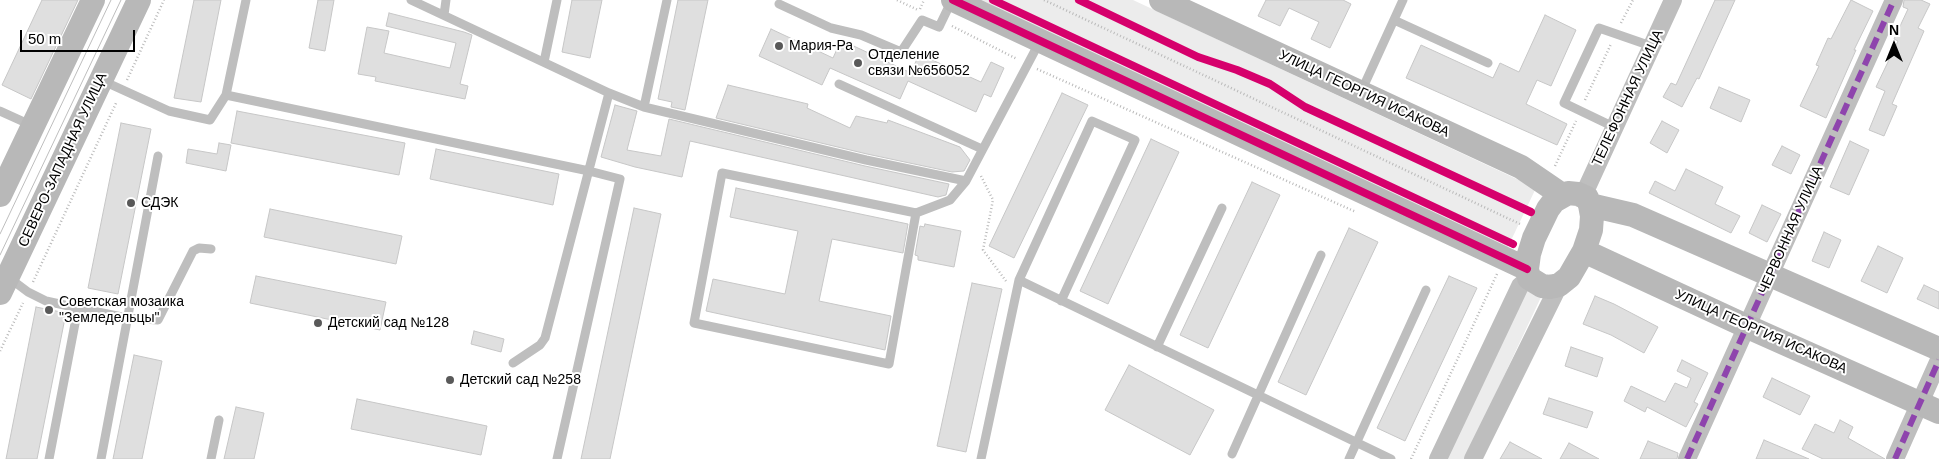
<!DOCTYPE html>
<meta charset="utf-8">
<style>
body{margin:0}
#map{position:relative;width:1939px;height:459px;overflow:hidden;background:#fff;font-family:Arial,sans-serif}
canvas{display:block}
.north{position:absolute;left:1869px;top:20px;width:50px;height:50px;-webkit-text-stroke:4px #fff;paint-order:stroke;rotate:0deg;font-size:14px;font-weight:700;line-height:20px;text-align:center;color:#000}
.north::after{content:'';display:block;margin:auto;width:18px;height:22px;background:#000;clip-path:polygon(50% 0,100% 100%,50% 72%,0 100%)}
.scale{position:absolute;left:20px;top:30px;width:115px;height:22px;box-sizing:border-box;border:2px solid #000;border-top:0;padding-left:6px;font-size:15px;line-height:18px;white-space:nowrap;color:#000;-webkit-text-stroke:4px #fff;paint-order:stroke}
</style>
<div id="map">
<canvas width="1939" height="459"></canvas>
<div class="north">N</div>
<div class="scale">50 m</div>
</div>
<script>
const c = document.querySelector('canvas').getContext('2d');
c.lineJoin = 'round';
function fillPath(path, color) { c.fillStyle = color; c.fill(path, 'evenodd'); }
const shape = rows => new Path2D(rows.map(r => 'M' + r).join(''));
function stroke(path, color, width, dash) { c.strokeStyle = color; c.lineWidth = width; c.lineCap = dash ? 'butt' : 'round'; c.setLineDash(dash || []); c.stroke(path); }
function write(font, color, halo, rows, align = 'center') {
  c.font = font + ' Arial,sans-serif'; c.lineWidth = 4; c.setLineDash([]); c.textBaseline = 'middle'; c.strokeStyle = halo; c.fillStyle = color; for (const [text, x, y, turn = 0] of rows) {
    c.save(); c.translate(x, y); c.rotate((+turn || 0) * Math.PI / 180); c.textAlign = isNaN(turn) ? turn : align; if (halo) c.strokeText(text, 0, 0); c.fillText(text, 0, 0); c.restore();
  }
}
fillPath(shape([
 [962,0,1133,0,1536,188,1505,253],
 [1527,289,1542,295,1465,459,1447,459]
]), '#ececec');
const building = shape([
 [42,0,78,0,31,99,2,85,42,0],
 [194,0,221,0,201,102,174,98,194,0],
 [318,0,334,0,325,51,309,48,318,0],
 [572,0,602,0,590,58,562,52,572,0],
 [678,0,708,0,685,110,671,107,672,102,658,99,678,0],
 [1266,0,1343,0,1351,4,1330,48,1311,39,1319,22,1289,8,1280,26,1258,16,1266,0],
 [1715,0,1735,0,1699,79,1697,78,1682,107,1663,97,1671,83,1676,85,1715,0],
 [1851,0,1873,11,1854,50,1856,50,1826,118,1800,106,1819,66,1816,65,1828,38,1831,39,1851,0],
 [1904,0,1921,0,1930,4,1918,28,1924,31,1892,104,1897,106,1884,136,1869,130,1885,91,1876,87,1898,41,1894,39,1908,9,1903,7,1904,0],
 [389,13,464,32,472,35,460,84,468,86,465,99,375,81,376,77,358,74,367,27,389,31,384,53,450,68,456,43,386,26,389,13],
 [1545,15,1576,30,1551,86,1537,80,1526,104,1567,124,1557,145,1406,78,1421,45,1493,78,1500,63,1519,72,1545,15],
 [771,29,833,58,841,40,911,73,919,54,981,82,991,62,1004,68,991,97,984,94,976,112,908,81,900,99,830,68,822,85,759,56,771,29],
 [728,85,808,104,807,108,850,128,856,116,887,123,888,120,960,147,970,160,964,171,952,172,867,154,716,118,728,85],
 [1719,87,1750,100,1741,122,1710,108,1719,87],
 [1062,93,1088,105,1014,258,989,246,1062,93],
 [615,105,637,111,627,150,661,156,669,119,865,166,949,184,946,195,938,197,690,141,682,177,635,167,601,157,615,105],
 [237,111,405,143,399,175,231,143,237,111],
 [1662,121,1679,130,1667,153,1650,143,1662,121],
 [121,123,151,129,118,294,88,288,121,123],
 [1151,139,1179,152,1108,304,1080,291,1151,139],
 [1850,141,1869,150,1849,195,1830,187,1850,141],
 [219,143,231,145,226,171,186,163,188,149,217,154,219,143],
 [1782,146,1800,155,1791,174,1772,165,1782,146],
 [436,149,559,174,553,205,430,179,436,149],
 [1686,169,1723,187,1715,204,1740,216,1731,233,1649,193,1655,181,1675,191,1686,169],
 [1252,182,1280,195,1208,348,1180,335,1252,182],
 [736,188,908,224,903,253,832,239,819,301,891,316,885,350,706,311,713,279,785,294,798,231,730,217,736,188],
 [1762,205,1781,214,1767,242,1749,233,1762,205],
 [634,208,661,214,610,459,581,459,634,208],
 [270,209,402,236,396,264,264,237,270,209],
 [925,224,961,231,954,267,918,260,918,256,915,255,920,226,924,227,925,224],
 [1349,228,1378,242,1306,395,1278,382,1349,228],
 [1824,232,1841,240,1829,268,1812,261,1824,232],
 [1878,246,1903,258,1887,293,1861,281,1878,246],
 [256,276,386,302,380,330,250,303,256,276],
 [1449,276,1477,288,1405,441,1377,428,1449,276],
 [972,283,1002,289,966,452,937,446,972,283],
 [1924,285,1939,292,1939,309,1917,299,1924,285],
 [1595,296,1614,304,1658,327,1644,353,1611,335,1583,324,1595,296],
 [36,307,66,313,37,459,6,459,36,307],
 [474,331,504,339,501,352,471,344,474,331],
 [1571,347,1603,358,1597,377,1565,366,1571,347],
 [134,355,162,361,142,459,113,459,134,355],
 [1682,360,1708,373,1694,402,1698,404,1686,427,1647,407,1645,412,1624,401,1631,386,1665,402,1675,383,1687,388,1691,378,1677,371,1682,360],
 [1129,365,1214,410,1190,455,1105,410,1129,365],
 [1772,378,1810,396,1800,415,1763,397,1772,378],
 [1549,398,1593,412,1587,428,1543,414,1549,398],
 [357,399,487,426,481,455,351,429,357,399],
 [236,407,264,413,254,459,224,459,236,407],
 [1840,420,1853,427,1848,438,1885,459,1823,459,1802,449,1815,424,1834,433,1840,420],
 [1764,440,1809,459,1756,459,1764,440],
 [1648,441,1678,453,1677,459,1640,459,1648,441],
 [1510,442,1542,459,1500,459,1510,442],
 [1569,443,1599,459,1560,459,1569,443]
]);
fillPath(building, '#dfdfdf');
stroke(building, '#c7c7c7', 1);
stroke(shape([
 [897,0,918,10],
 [1044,0,1520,224],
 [920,9,924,0],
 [1621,23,1633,0],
 [952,26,1017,59],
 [1037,69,1356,212],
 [127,80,164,0],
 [1585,100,1611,44],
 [1555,166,1576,121],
 [981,176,993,200,983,250,1006,281],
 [33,282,117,101],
 [0,351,23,303],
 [1411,459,1497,274]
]), '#b9b9b9', 2.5, [1, 2.5]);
stroke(shape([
 [411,0,609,93,644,107,866,160,966,181],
 [779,4,831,28,861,35,901,52,922,20,939,27,952,0],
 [444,15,446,0],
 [1394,20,1488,63],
 [544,62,557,0],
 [101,80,169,111,210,120,226,95,589,171,620,179,557,459],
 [839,84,982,149],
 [1361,92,1403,0],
 [226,95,246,0],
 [644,107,667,0],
 [0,111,33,126],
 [1614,127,1564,103,1599,28,1651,46],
 [916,213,722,173,694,323,889,364,916,213,950,200,966,181,1040,41],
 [8,277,28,292,46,301,78,308],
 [1019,280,1391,459],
 [1157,347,1222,208],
 [513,363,540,345,545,338,609,93],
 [1232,454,1321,255],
 [49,459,78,308,127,318,158,320,193,251,199,248,211,249],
 [101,459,158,156],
 [211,459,219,420],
 [981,459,1019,280,1092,121,1135,140,1061,301],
 [1349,459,1426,290]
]), '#bebebe', 9);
stroke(shape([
 [1583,196,1673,0],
 [1438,459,1520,286,1529,278],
 [1473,459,1559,285],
 [1687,459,1894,0],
 [1895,459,1939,360]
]), '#bebebe', 18);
stroke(shape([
 [953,0,1527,269],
 [1161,0,1521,167,1562,195],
 [1568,193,1578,194,1587,198,1590,205,1592,216,1591,230,1584,251,1569,277,1559,285,1550,287,1542,286,1529,278,1527,269,1529,254,1534,238,1548,209,1554,201,1568,193],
 [0,195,93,0],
 [1590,205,1633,215,1939,349],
 [1584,251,1748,327,1939,412],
 [0,293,139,0]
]), '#b8b8b8', 24);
stroke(shape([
 [0,234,111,0],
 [0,255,121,0]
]), '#bebebe', 1);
stroke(shape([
 [1687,459,1894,0],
 [1895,459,1939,360]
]), '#8e44ad', 6, [12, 6]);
stroke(shape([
 [953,0,1527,269],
 [993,0,1513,244],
 [1079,0,1198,57,1237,70,1270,84,1305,107,1531,212]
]), '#d6006c', 8);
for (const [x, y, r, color] of [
 [779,46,5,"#595959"],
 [858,63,5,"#595959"],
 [131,203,5,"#595959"],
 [49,310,5,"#595959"],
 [318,323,5,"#595959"],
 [450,380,5,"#595959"]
]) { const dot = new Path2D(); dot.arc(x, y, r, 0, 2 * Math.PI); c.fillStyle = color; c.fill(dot); stroke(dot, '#fff', 2); }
write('14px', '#000', '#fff', [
 ["Мария-Ра",789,46],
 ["Отделение",868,55],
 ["связи №656052",868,71],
 ["СДЭК",141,203],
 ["Советская мозаика",59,302],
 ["\"Земледельцы\"",59,318],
 ["Детский сад №128",328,323],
 ["Детский сад №258",460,380]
], 'left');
write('14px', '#000', '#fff', [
 ["УЛИЦА ГЕОРГИЯ ИСАКОВА",1364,94,25],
 ["ТЕЛЕФОННАЯ УЛИЦА",1628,98,-65],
 ["СЕВЕРО-ЗАПАДНАЯ УЛИЦА",63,160,-65],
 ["ЧЕРВОННАЯ УЛИЦА",1791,230,-66],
 ["УЛИЦА ГЕОРГИЯ ИСАКОВА",1761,332,24]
]);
</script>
